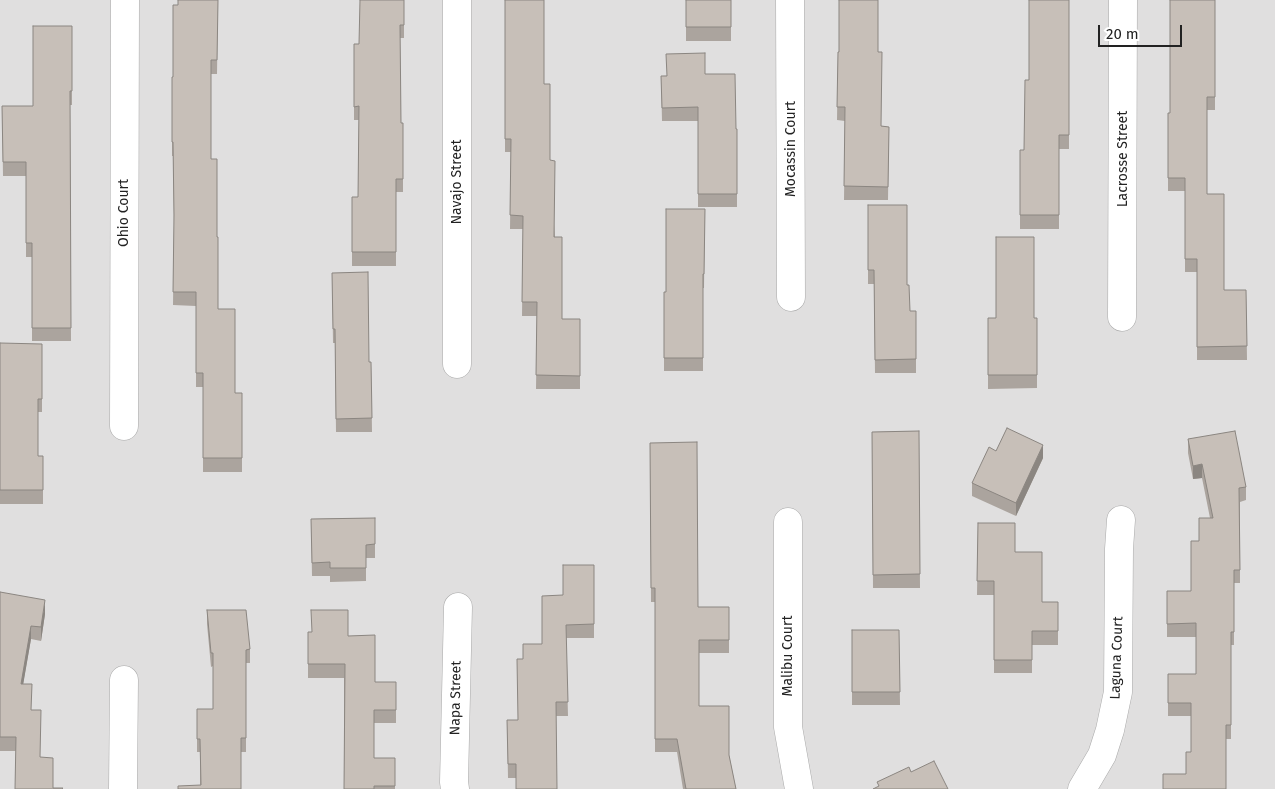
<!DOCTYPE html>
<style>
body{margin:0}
#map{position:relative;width:1275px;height:789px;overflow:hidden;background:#f2efe9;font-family:"Fira Sans",sans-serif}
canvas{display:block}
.scale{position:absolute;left:1098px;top:25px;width:84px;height:22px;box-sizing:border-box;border:2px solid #222;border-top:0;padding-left:6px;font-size:15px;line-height:18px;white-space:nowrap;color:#222;-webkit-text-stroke:4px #fff;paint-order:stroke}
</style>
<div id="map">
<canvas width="1275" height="789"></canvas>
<div class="scale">20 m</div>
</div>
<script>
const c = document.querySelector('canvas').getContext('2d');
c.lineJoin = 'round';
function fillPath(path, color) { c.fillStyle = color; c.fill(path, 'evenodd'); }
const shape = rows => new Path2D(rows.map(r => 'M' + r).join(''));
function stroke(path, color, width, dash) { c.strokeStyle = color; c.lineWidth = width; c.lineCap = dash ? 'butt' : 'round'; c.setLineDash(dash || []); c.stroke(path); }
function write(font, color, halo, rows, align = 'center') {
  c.font = font + ' "Fira Sans",sans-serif'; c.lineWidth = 5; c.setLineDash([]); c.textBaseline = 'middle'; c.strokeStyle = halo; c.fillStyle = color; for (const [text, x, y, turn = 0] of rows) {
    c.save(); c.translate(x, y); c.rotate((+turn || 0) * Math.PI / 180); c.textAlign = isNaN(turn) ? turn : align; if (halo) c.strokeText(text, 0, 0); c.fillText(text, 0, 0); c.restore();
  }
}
fillPath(shape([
 [0,0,1275,0,1275,789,0,789]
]), '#e0dfdf');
const minor = shape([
 [790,0,791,297],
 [1122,317,1123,0],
 [457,364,457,0],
 [124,426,125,0],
 [788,522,788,727,799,789],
 [123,789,124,680],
 [455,789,454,782,458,607],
 [1082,789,1102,755,1110,730,1118,692,1119,549,1121,520]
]);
stroke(minor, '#a9a9a9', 29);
stroke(minor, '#fff', 28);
fillPath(shape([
 [218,0,217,74,211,74,211,159,218,309,235,393,242,393,242,472,203,472,203,387,196,387,196,306,173,305,174,225,173,156,172,156,172,77,173,77,178,5],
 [404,0,404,38,400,38,401,123,403,123,403,192,396,192,396,266,352,266,352,197,358,197,359,120,354,120,354,44,359,44],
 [505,0,544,84,555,237,562,319,580,319,580,389,536,389,537,316,522,316,523,229,510,229,511,152,505,152],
 [686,0,731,0,731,41,686,41],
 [1069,0,1069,149,1059,149,1059,229,1020,229,1020,150,1024,150,1029,80],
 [1215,0,1215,110,1207,110,1207,194,1224,290,1246,290,1247,360,1197,360,1197,272,1185,272,1185,191,1168,191,1168,113,1170,113],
 [72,26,72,105,70,105,71,341,32,341,32,257,26,257,26,176,3,176,2,106,33,106],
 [838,52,878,52,881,126,889,127,888,200,844,200,845,121,837,120],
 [705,74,736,129,737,129,737,207,698,207,698,121,662,121,661,76],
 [868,205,907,285,910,311,916,311,916,373,875,373,874,284,868,284],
 [705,209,704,288,703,288,703,371,664,371,664,292,666,292],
 [332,273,369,362,371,362,372,432,336,432,335,343,333,343],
 [988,318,1037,318,1037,388,988,389],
 [42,344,42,412,38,412,38,456,43,456,43,504,0,504,0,412],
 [919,431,920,588,873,588,872,432],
 [1188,439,1246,487,1246,500,1240,502,1240,583,1234,583,1234,645,1231,645,1231,739,1226,739,1186,774,1191,752,1191,716,1168,716,1168,674,1196,674,1196,637,1167,637,1167,591,1191,591,1199,541,1210,518,1202,478,1193,479,1188,453],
 [650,443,698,607,729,607,729,653,699,653,699,706,729,755,736,789,683,789,677,752,655,752,655,602,651,602],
 [996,451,1043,458,1016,516,972,496,972,483],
 [375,518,375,558,366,558,366,581,330,582,330,576,312,576,311,519],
 [978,523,1015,552,1042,602,1058,602,1058,645,1032,645,1032,673,994,673,994,595,977,595],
 [594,565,594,638,566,638,568,716,556,716,516,778,508,778,507,720,518,720,523,659,542,644,563,595],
 [0,592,45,614,41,641,31,639,23,684,15,789,16,751,0,751],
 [207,610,250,649,250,663,246,663,246,752,241,752,200,785,200,752,197,752,197,709,213,709,213,666,211,667,207,624],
 [852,630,899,630,900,705,852,705],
 [308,632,348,636,375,682,396,682,396,723,374,723,374,758,395,758,395,789,344,789,344,678,308,678]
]), '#aba49e');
fillPath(shape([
 [1043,445,1043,458,1016,516,1016,503],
 [1202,464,1202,478,1193,479,1193,466],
 [45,600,45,614,41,641,41,627],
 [31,626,31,639,21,697,21,684]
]), '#8b8681');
const building = shape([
 [178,0,218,0,217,60,211,60,211,159,217,159,217,237,218,237,218,309,235,309,235,393,242,393,242,458,203,458,203,373,196,373,196,292,173,292,174,215,173,142,172,142,172,77,173,77,173,5,178,5,178,0],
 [360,0,404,0,404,25,400,25,401,123,403,123,403,179,396,179,396,252,352,252,352,197,358,197,359,106,354,107,354,44,359,44,360,0],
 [505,0,544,0,544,84,550,84,550,160,555,161,554,237,562,237,562,319,580,319,580,376,536,375,537,302,522,302,523,216,510,215,511,139,505,139,505,0],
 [686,0,731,0,731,27,686,27,686,0],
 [839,0,878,0,878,52,882,52,881,126,889,127,888,187,844,186,845,107,837,107,838,52,839,52,839,0],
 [1029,0,1069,0,1069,135,1059,135,1059,215,1020,215,1020,150,1024,150,1025,80,1029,80,1029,0],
 [1170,0,1215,0,1215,97,1207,97,1207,194,1224,194,1224,290,1246,290,1247,346,1197,347,1197,259,1185,259,1185,178,1168,178,1168,113,1170,113,1170,0],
 [33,26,72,26,72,91,70,91,71,328,32,328,32,243,26,243,26,162,3,162,2,106,33,106,33,26],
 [705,53,705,74,735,74,736,129,737,129,737,194,698,194,698,107,662,108,661,76,667,76,666,54,705,53],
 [868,205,907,205,907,285,909,285,910,311,916,311,916,359,875,360,874,270,868,270,868,205],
 [666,209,705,209,704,274,703,274,703,358,664,358,664,292,666,292,666,209],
 [996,237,1034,237,1034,318,1037,318,1037,375,988,375,988,318,996,318,996,237],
 [368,272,369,362,371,362,372,418,336,419,335,329,333,329,332,273,368,272],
 [0,343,42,344,42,399,38,399,38,456,43,456,43,490,0,490,0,343],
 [1007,428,1043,445,1016,503,972,483,989,447,996,451,1007,428],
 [919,431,920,574,873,575,872,432,919,431],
 [1235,431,1246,487,1239,488,1240,570,1234,570,1234,632,1231,632,1231,725,1226,725,1226,789,1163,789,1163,774,1186,774,1186,752,1191,752,1191,703,1168,703,1168,674,1196,674,1196,623,1167,624,1167,591,1191,591,1191,541,1199,541,1199,518,1213,518,1202,464,1193,466,1188,439,1235,431],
 [697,442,698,607,729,607,729,640,699,640,699,706,729,706,729,755,736,789,686,789,677,739,655,739,655,588,651,588,650,443,697,442],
 [375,518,375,544,366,545,366,568,330,568,330,562,312,563,311,519,375,518],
 [978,523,1015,523,1015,552,1042,552,1042,602,1058,602,1058,631,1032,631,1032,660,994,660,994,581,977,581,978,523],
 [563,565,594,565,594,624,566,625,568,702,556,702,557,789,516,789,516,764,508,764,507,720,518,720,517,659,523,659,523,644,542,644,542,596,563,595,563,565],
 [0,592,45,600,41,627,31,626,21,684,32,684,31,710,41,710,40,757,53,758,53,788,63,788,62,789,15,789,16,737,0,737,0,592],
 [207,610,246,610,250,649,246,650,246,738,241,738,241,789,178,789,178,786,201,785,200,739,197,739,197,709,213,709,213,653,211,653,207,610],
 [311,610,348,610,348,636,375,635,375,682,396,682,396,710,374,710,374,758,395,758,395,786,374,786,374,789,344,789,345,664,308,664,308,632,312,632,311,610],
 [852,630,899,630,900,692,852,692,852,630],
 [934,761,948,789,873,789,879,786,877,782,909,767,911,772,934,761]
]);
fillPath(building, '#c7bfb8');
stroke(building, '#8b8681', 1);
write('14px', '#222', '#fff', [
 ["Mocassin Court",791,149,-90],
 ["Lacrosse Street",1123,159,-90],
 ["Navajo Street",457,182,-90],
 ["Ohio Court",124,213,-90],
 ["Malibu Court",788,656,-90],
 ["Laguna Court",1117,658,-88],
 ["Napa Street",456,698,-89]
]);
</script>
